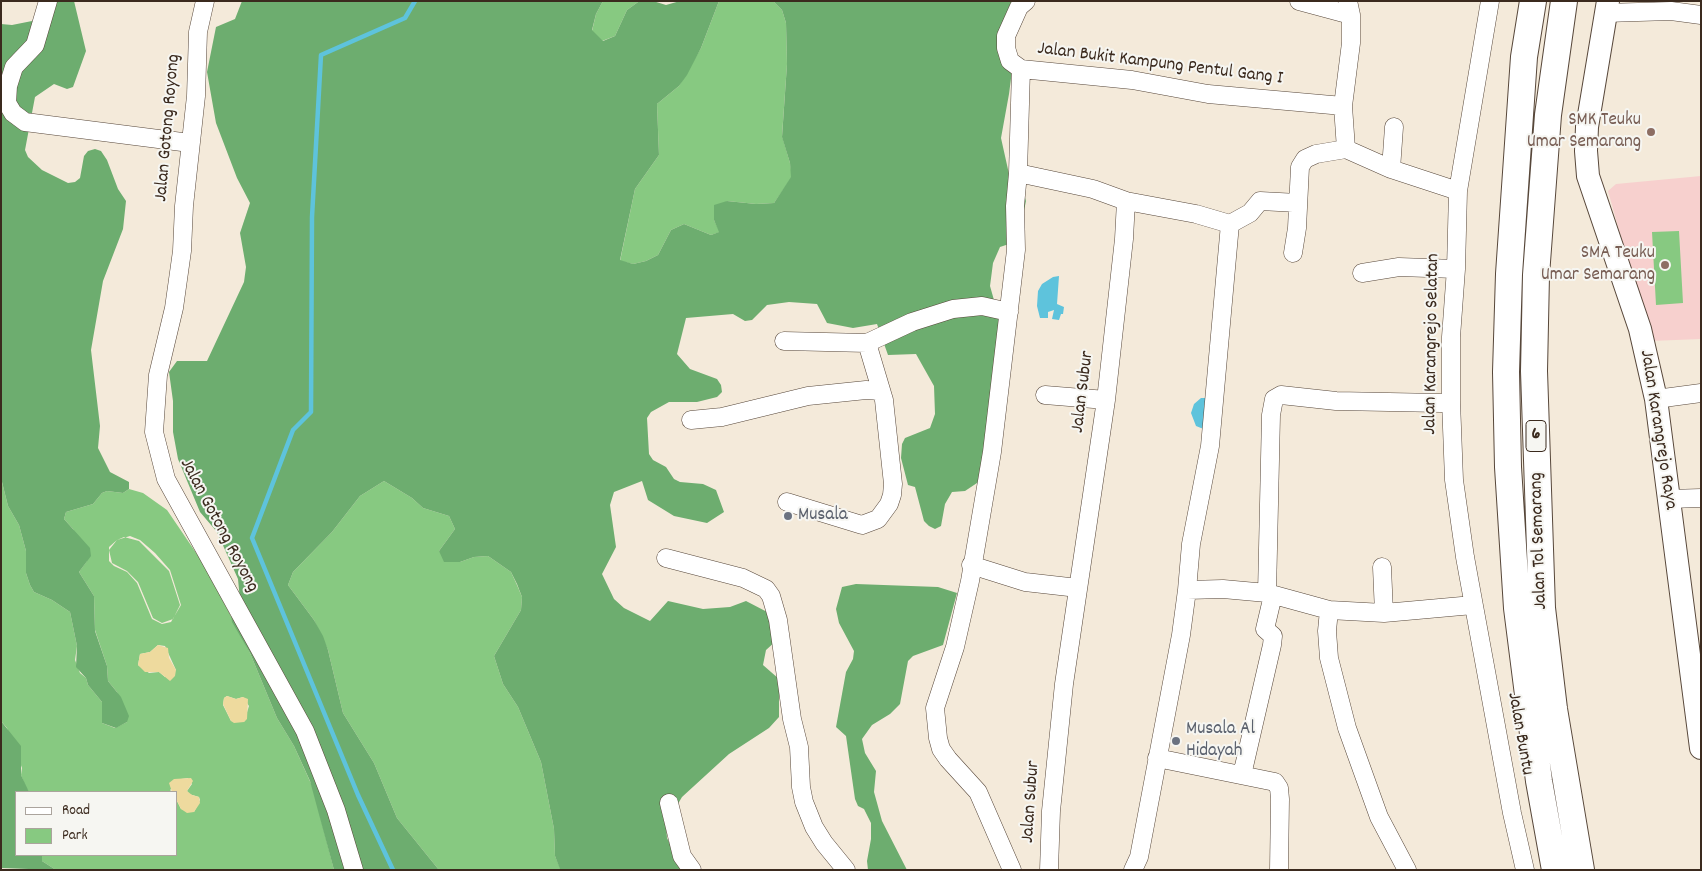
<!DOCTYPE html>
<style>
body{margin:0}
#map{position:relative;width:1702px;height:871px;overflow:hidden;background:#f4eada;font-family:Dekko,sans-serif}
canvas{display:block}
.frame{position:absolute;inset:0;border:2px solid #3b2a1e;pointer-events:none}
.legend{position:absolute;left:15px;top:791px;width:162px;height:65px;box-sizing:border-box;background:#f6f6f2;border:1px solid #aba49d;margin:0;padding:6px 9px;list-style:none;font-size:15px;color:#3b2a1e}
.legend li{display:flex;align-items:center;gap:10px;height:25px}
.legend b{width:25px;border:1px solid #aba49d}
</style>
<div id="map">
<canvas width="1702" height="871"></canvas>
<div class="frame"></div>
<ul class="legend">
<li><b style="height:6px;background:#fff"></b>Road</li>
<li><b style="height:14px;background:#87c981"></b>Park</li>
</ul>
</div>
<script>
const c = document.querySelector('canvas').getContext('2d');
c.lineJoin = 'round';
function fillPath(path, color) { c.fillStyle = color; c.fill(path, 'evenodd'); }
const shape = rows => new Path2D(rows.map(r => 'M' + r).join(''));
function stroke(path, color, width, dash) { c.strokeStyle = color; c.lineWidth = width; c.lineCap = dash ? 'butt' : 'round'; c.setLineDash(dash || []); c.stroke(path); }
function write(font, color, halo, rows, align = 'center') {
  c.font = font + ' Dekko,sans-serif'; c.lineWidth = 4; c.setLineDash([]); c.textBaseline = 'middle'; c.strokeStyle = halo; c.fillStyle = color; for (const [text, x, y, turn = 0] of rows) {
    c.save(); c.translate(x, y); c.rotate((+turn || 0) * Math.PI / 180); c.textAlign = isNaN(turn) ? turn : align; if (halo) c.strokeText(text, 0, 0); c.fillText(text, 0, 0); c.restore();
  }
}
fillPath(shape([
 [1701,176,1701,339,1650,341,1608,191,1616,184]
]), '#f7d0ce');
fillPath(shape([
 [603,1,651,1,638,2,627,10,615,36,602,41,592,31,596,14],
 [719,1,773,1,782,10,786,23,787,64,782,136,790,163,792,177,774,203,756,204,727,201,714,220,720,232,711,235,684,224,671,230,658,255,646,261,633,264,620,261,635,189,659,155,657,104,679,86,701,48],
 [1679,231,1683,303,1656,305,1652,232],
 [1,478,8,506,19,525,26,551,26,573,30,585,34,592,52,600,70,612,77,646,75,660,80,673,86,678,88,685,102,702,102,723,115,728,127,722,117,692,108,681,107,666,95,630,94,596,79,572,87,561,73,529,64,519,66,512,93,504,102,493,107,491,123,493,129,489,143,493,167,510,205,566,250,653,277,718,294,746,313,788,334,870,56,870,42,861,42,855,176,855,176,799,181,809,194,812,200,800,199,797,189,794,187,791,192,784,188,778,181,779,170,790,172,792,29,792,26,788,21,775,22,768,7,728,1,721],
 [130,536,140,540,155,553,170,570,181,605,171,622,162,624,152,619,137,583,127,572,114,566,109,561,109,547,117,540],
 [158,645,165,646,176,670,165,677,159,672,149,673,138,665,140,654,150,652],
 [227,696,236,699,243,697,249,706,244,722,231,721,223,705,224,698],
 [384,481,412,498,423,508,449,516,455,529,439,551,460,562,474,557,488,556,511,572,517,585,522,597,521,610,494,656,503,684,518,707,541,762,554,829,555,856,561,870,439,870,397,818,374,763,343,713,328,650,314,620,288,585,293,572,332,532,360,496],
 [124,537,139,541,169,571,180,605,173,619,162,623,153,618,138,582,127,571,112,563,109,550,117,540]
]), '#87c981');
fillPath(shape([
 [57,1,74,1,86,51,73,87,67,89,54,84,35,97,25,150,28,157,42,170,68,183,75,182,80,178,84,156,88,151,95,149,101,151,107,160,118,189,126,201,123,229,103,281,91,350,100,426,98,448,110,472,129,482,129,489,123,493,107,491,102,493,93,504,66,512,64,519,90,548,91,556,79,572,94,596,95,631,107,666,108,681,121,697,129,716,127,722,116,728,102,723,102,702,88,685,86,678,76,667,77,646,70,612,52,600,34,592,30,585,26,573,26,551,19,525,8,506,1,478,1,24,12,25,37,20,54,7],
 [242,1,603,1,596,14,592,30,603,41,615,36,627,10,638,2,653,1,666,5,680,1,719,1,701,48,687,75,679,86,657,104,659,155,635,189,620,260,633,264,646,261,658,255,671,230,684,224,711,235,719,232,714,220,714,205,727,201,756,204,774,203,791,177,790,163,782,137,787,64,786,23,782,10,773,1,1020,1,1014,33,1015,48,1009,94,1001,138,1009,174,1024,194,1026,201,1023,215,1024,239,1000,247,993,263,990,286,1003,332,983,479,965,491,952,492,945,504,941,526,935,529,929,526,924,521,915,487,908,485,901,458,902,444,905,438,930,428,935,414,934,386,916,354,888,355,877,324,853,328,827,323,817,304,789,302,767,305,752,320,745,321,733,314,686,318,677,354,690,369,717,379,721,385,722,392,717,397,697,402,669,402,651,412,647,418,649,454,653,460,666,467,674,479,680,482,703,484,716,490,724,512,707,523,674,516,648,500,642,481,614,492,610,505,616,547,602,574,614,599,624,608,650,621,668,601,703,609,730,607,746,601,771,614,776,641,766,650,763,665,779,679,779,717,769,728,729,754,682,797,666,824,667,838,683,870,560,869,555,856,554,829,541,762,518,707,503,684,494,656,521,610,522,597,517,584,511,572,488,556,474,557,460,562,444,562,439,551,455,529,449,516,423,508,412,498,384,481,360,496,332,532,293,572,288,585,314,620,323,636,328,650,343,713,374,763,397,818,439,870,334,870,310,781,294,746,277,718,250,653,232,622,231,615,240,600,238,579,217,532,200,512,178,459,173,432,173,401,169,372,177,361,207,361,244,282,246,267,240,233,250,203,237,178,216,123,207,72,216,27,235,19],
 [856,584,938,587,957,593,943,645,913,656,908,661,900,704,890,714,872,725,862,739,865,753,876,771,874,792,882,821,907,870,868,870,867,861,871,839,871,823,864,809,858,806,855,799,846,736,836,727,846,672,853,659,854,651,839,623,836,609,842,587],
 [1,721,21,746,21,775,29,792,16,792,16,855,42,855,42,861,56,870,1,868]
]), '#6dad6f');
fillPath(shape([
 [158,645,168,648,169,658,176,670,175,676,170,681,159,672,145,672,138,665,140,654,150,652],
 [227,696,236,699,243,697,248,699,247,719,244,722,234,723,231,721,223,704,224,698],
 [191,778,193,781,187,791,192,795,199,797,200,803,194,812,187,813,181,809,176,799,176,792,172,792,169,783,174,779]
]), '#eeda9e');
fillPath(shape([
 [1059,276,1057,304,1064,307,1063,314,1061,314,1059,320,1052,319,1054,310,1048,312,1048,318,1040,318,1037,306,1038,291,1042,284,1053,277],
 [1201,398,1208,398,1206,430,1196,426,1191,413,1194,404]
]), '#5ec3dc');
stroke(shape([
 [393,870,358,795,252,538,293,430,311,412,312,217,321,55,405,18,415,1]
]), '#5ec3dc', 4.5);
const minor = shape([
 [48,1,35,45,14,67,8,86,7,103,13,113,25,122,190,143],
 [205,1,198,32,196,96,184,206,182,251,174,308,158,375,154,432,166,479,305,731,336,810,354,870],
 [1026,1,1019,7,1006,36,1006,48,1010,61,1021,69,1132,80,1208,94,1343,106],
 [1299,1,1351,15],
 [1348,1,1351,15,1351,43,1343,106,1346,149,1391,169,1458,191],
 [1490,1,1458,191,1456,269,1451,337,1451,401,1454,480,1465,557,1512,813,1525,870],
 [1605,13,1671,11,1701,15],
 [1391,169,1394,127],
 [1018,173,1021,69],
 [1230,224,1250,213,1260,201,1298,203],
 [1293,253,1297,228,1300,167,1305,159,1316,154,1346,149],
 [1362,273,1399,267,1456,269],
 [784,341,867,343],
 [1045,395,1106,400],
 [1656,399,1701,393],
 [691,420,722,417,808,396,866,390,881,391],
 [1669,499,1701,498],
 [787,502,862,525,878,519,889,504,892,495,893,484,884,400,867,343,912,322,953,309,982,306,1009,312],
 [666,558,743,578,766,589,771,596,778,620,792,719,799,747,801,787,804,802,814,827,824,843,846,870],
 [971,565,1025,582,1078,588],
 [1382,567,1384,613],
 [1267,593,1271,415,1274,399,1281,395,1336,401,1441,403,1451,401],
 [1329,610,1327,631,1329,658,1347,728,1379,817,1407,870],
 [1157,758,1275,782,1279,788,1280,799,1279,870],
 [1242,775,1272,645,1273,636,1265,629,1273,595],
 [669,803,682,856,692,870],
 [1012,870,978,792,948,759,941,749,938,738,935,708,955,647,970,581,992,452,1016,250,1015,206,1018,173,1093,189,1126,201,1196,214,1230,224,1210,446,1191,544,1187,590],
 [1049,870,1051,811,1064,684,1106,400,1124,239,1126,201],
 [1133,870,1139,857,1181,635,1187,590,1223,589,1267,593,1329,610,1384,613,1473,605]
]);
const major = shape([
 [1608,1,1587,127,1586,151,1588,176,1640,329,1656,399,1701,748]
]);
const highway = shape([
 [1533,1,1524,57,1509,274,1506,372,1508,467,1517,608,1539,781,1555,870],
 [1564,1,1548,115,1536,275,1534,371,1542,608,1554,709,1581,870]
]);
stroke(minor, '#57473a', 19);
stroke(major, '#57473a', 24);
stroke(highway, '#57473a', 28);
stroke(minor, '#fff', 18);
stroke(major, '#fff', 22);
stroke(highway, '#fff', 26);
for (const [x, y, r, color] of [
 [1651,132,5,"#8d6e63"],
 [1665,265,5,"#8d6e63"],
 [788,516,5,"#6b7280"],
 [1176,741,5,"#6b7280"]
]) { const dot = new Path2D(); dot.arc(x, y, r, 0, 2 * Math.PI); c.fillStyle = color; c.fill(dot); stroke(dot, '#f6f6f2', 2); }
for (const [x, y, w] of [
 [1536,436,20]
]) { const box = new Path2D(); box.roundRect(x - w / 2, y - 15.5, w, 31, 4); c.fillStyle = '#f6f6f2'; c.fill(box); stroke(box, '#3b2a1e', 1); }
write('bold 18px', '#3b2a1e', null, [
 ["6",1536,436]
]);
write('19px', '#3b2a1e', '#f6f6f2', [
 ["Jalan Bukit Kampung Pentul Gang I",1160,65,7],
 ["Jalan Gotong Royong",169,128,-85],
 ["Jalan Karangrejo Selatan",1433,344,-89],
 ["Jalan Subur",1084,392,-83],
 ["Jalan Karangrejo Raya",1657,430,81],
 ["Jalan Gotong Royong",218,526,62],
 ["Jalan Tol Semarang",1540,541,-92],
 ["Jalan Buntu",1519,734,80],
 ["Jalan Subur",1032,802,-86]
]);
write('19px', '#785e54', '#f6f6f2', [
 ["SMK Teuku",1641,121],
 ["Umar Semarang",1641,143],
 ["SMA Teuku",1655,254],
 ["Umar Semarang",1655,276]
], 'right');
write('19px', '#5b616d', '#f6f6f2', [
 ["Musala",798,516],
 ["Musala Al",1186,730],
 ["Hidayah",1186,752]
], 'left');
</script>
